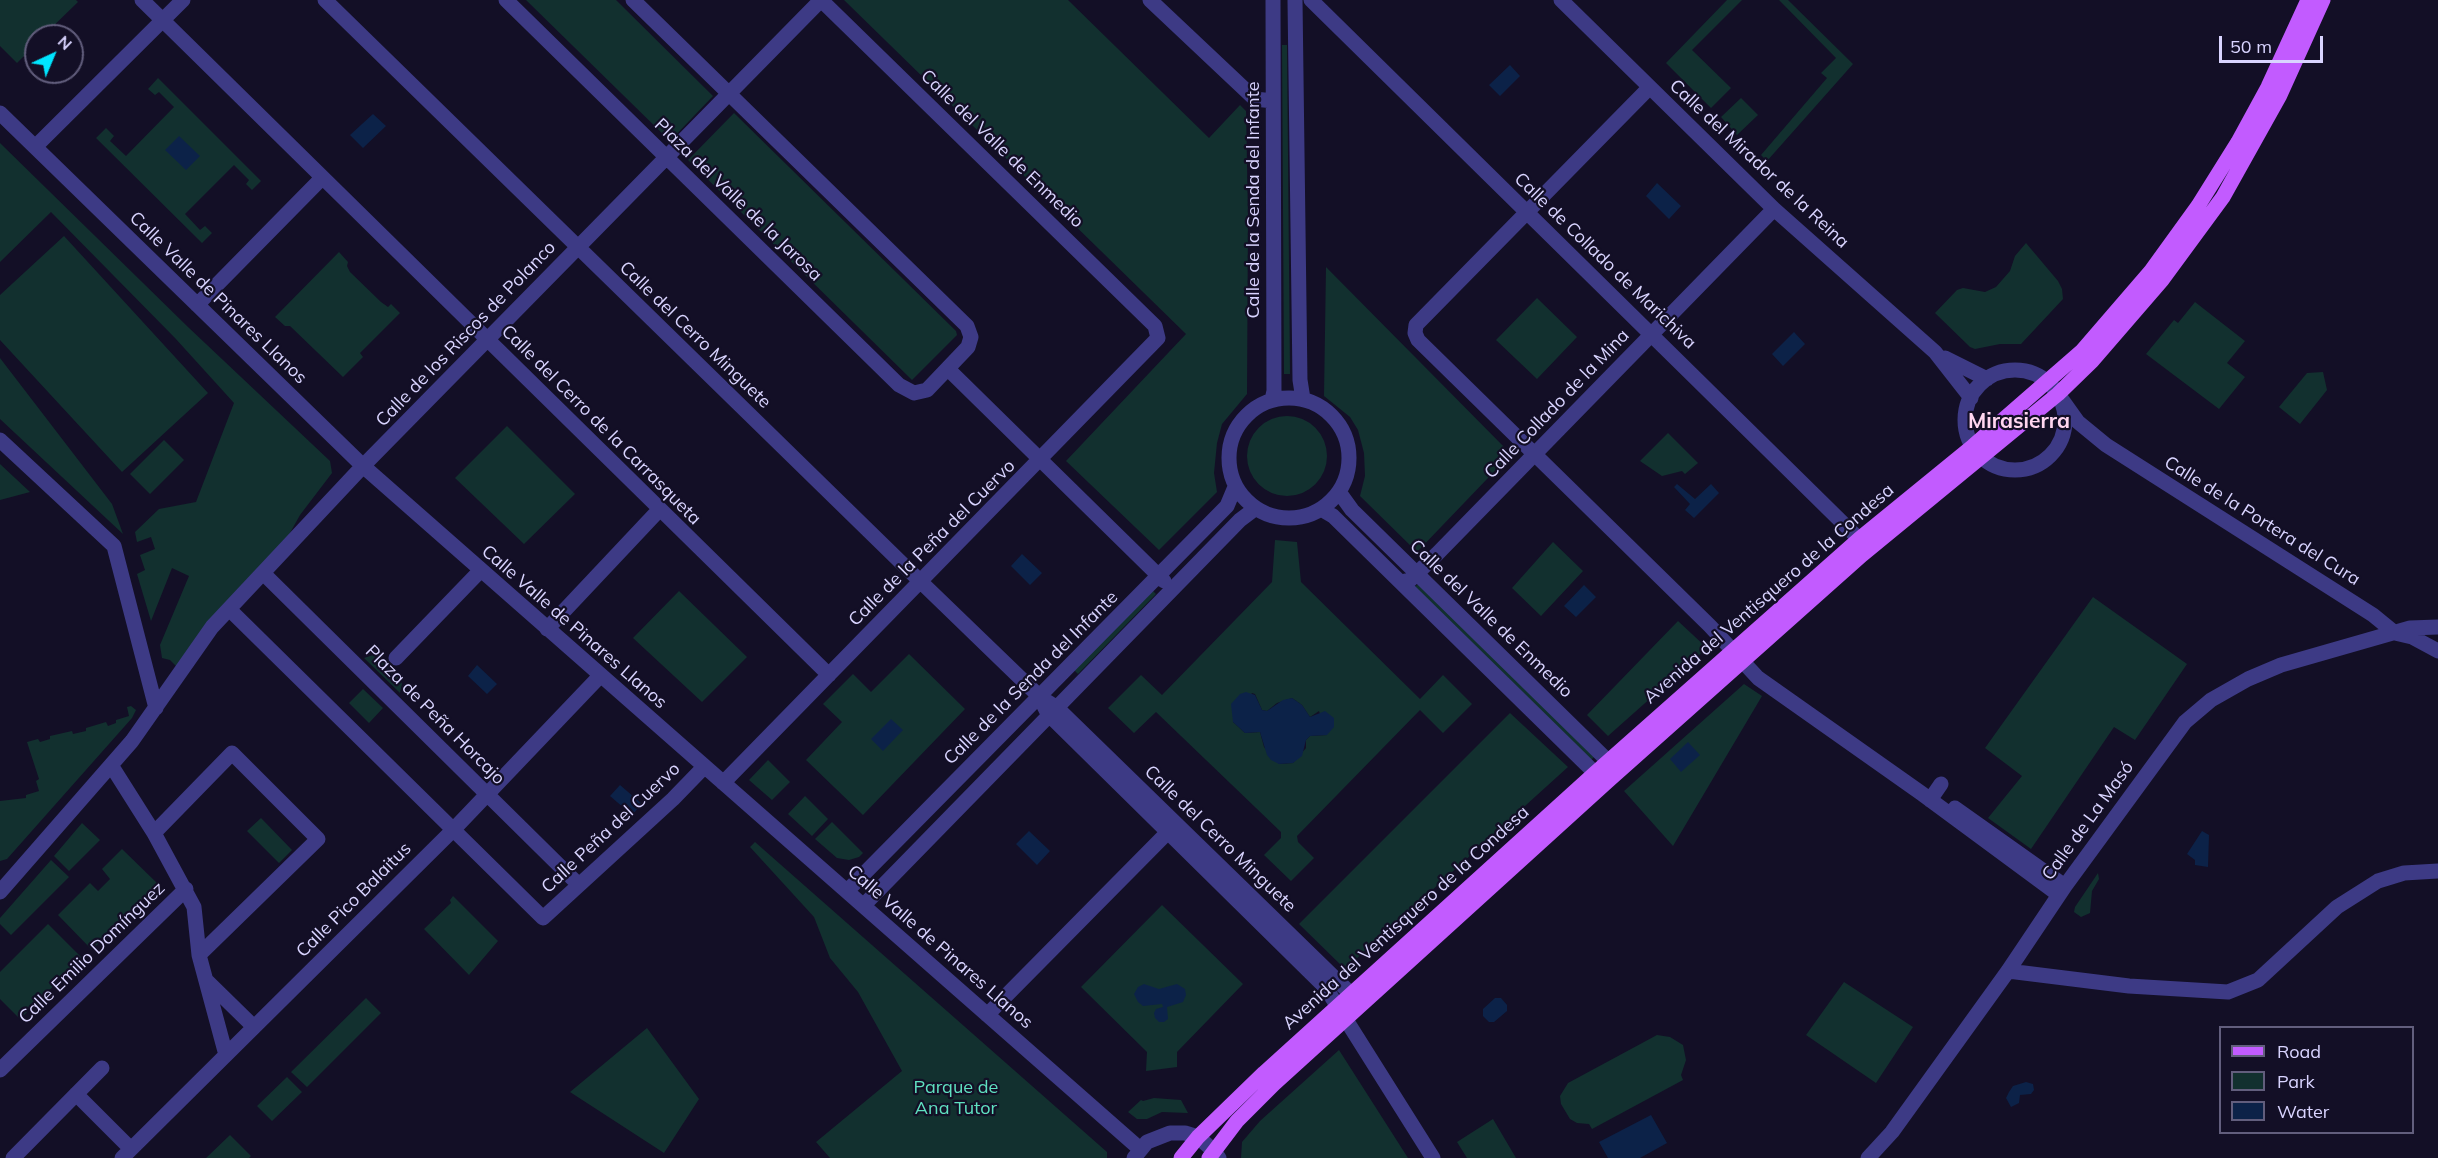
<!DOCTYPE html>
<meta charset="utf-8">
<style>
body{margin:0}
#map{position:relative;width:2438px;height:1158px;overflow:hidden;background:#130f26;font-family:Mulish,sans-serif}
canvas{display:block}
.legend{position:absolute;left:2219px;top:1026px;width:195px;height:108px;box-sizing:border-box;background:#130f26;border:2px solid #625e7d;margin:0;padding:8px 10px;list-style:none;font-size:18px;color:#d9d4ff}
.legend li{display:flex;align-items:center;gap:12px;height:30px}
.legend b{width:30px;border:2px solid #625e7d}
.north{position:absolute;left:24px;top:24px;width:60px;height:60px;box-sizing:border-box;background:#130f26;border:2px solid #625e7d;border-radius:50%;rotate:44deg;font-size:16px;font-weight:700;line-height:24px;text-align:center;color:#d9d4ff}
.north::after{content:'';display:block;margin:auto;width:21px;height:27px;background:#00e5ff;clip-path:polygon(50% 0,100% 100%,50% 72%,0 100%)}
.scale{position:absolute;left:2219px;top:36px;width:104px;height:27px;box-sizing:border-box;border:3px solid #d9d4ff;border-top:0;padding-left:8px;font-size:18px;line-height:21px;white-space:nowrap;color:#d9d4ff;-webkit-text-stroke:4px #130f26;paint-order:stroke}
</style>
<div id="map">
<canvas width="2438" height="1158"></canvas>
<ul class="legend">
<li><b style="height:8px;background:#c25bff"></b>Road</li>
<li><b style="height:16px;background:#12302f"></b>Park</li>
<li><b style="height:16px;background:#0c2248"></b>Water</li>
</ul>
<div class="north">N</div>
<div class="scale">50 m</div>
</div>
<script>
const c = document.querySelector('canvas').getContext('2d');
c.lineJoin = 'round';
function fillPath(path, color) { c.fillStyle = color; c.fill(path, 'evenodd'); }
const shape = rows => new Path2D(rows.map(r => 'M' + r).join(''));
function stroke(path, color, width, dash) { c.strokeStyle = color; c.lineWidth = width; c.lineCap = dash ? 'butt' : 'round'; c.setLineDash(dash || []); c.stroke(path); }
function write(font, color, halo, rows, align = 'center') {
  c.font = font + ' Mulish,sans-serif'; c.lineWidth = 4.5; c.setLineDash([]); c.textBaseline = 'middle'; c.strokeStyle = halo; c.fillStyle = color; for (const [text, x, y, turn = 0] of rows) {
    c.save(); c.translate(x, y); c.rotate((+turn || 0) * Math.PI / 180); c.textAlign = isNaN(turn) ? turn : align; if (halo) c.strokeText(text, 0, 0); c.fillText(text, 0, 0); c.restore();
  }
}
fillPath(shape([
 [0,0,76,0,78,2,43,36,36,36,36,44,17,63,0,46],
 [526,0,616,0,713,96,670,141],
 [844,0,1068,0,1209,138,1240,105,1246,111,1248,216,1247,394,1222,424,1217,443,1214,473,1217,492,1159,550,1066,461,1186,334],
 [1727,0,1742,0,1692,50,1731,88,1711,108,1666,63],
 [1779,0,1788,0,1853,64,1767,161,1761,155,1827,78,1821,73,1836,58],
 [1282,45,1287,45,1290,374,1284,374],
 [158,78,261,181,252,190,246,184,249,180,234,165,185,214,200,230,205,226,212,233,202,243,96,138,106,128,114,136,110,141,126,156,174,107,159,92,155,95,148,89],
 [1741,98,1758,115,1737,135,1721,117],
 [734,113,956,331,957,335,912,380,688,160],
 [0,143,188,327,330,461,332,473,300,515,281,549,179,669,170,660,162,658,160,645,189,576,172,568,151,621,137,574,145,570,140,555,155,549,151,537,137,542,135,532,159,509,196,502,234,403,175,338,51,212,0,262],
 [64,236,208,393,122,472,0,340,0,295],
 [2026,243,2058,281,2062,289,2063,299,2021,344,2000,344,1975,349,1970,347,1935,313,1957,290,1963,288,1985,292,1996,287,2010,271,2015,256],
 [339,252,348,262,347,266,350,272,381,302,388,307,391,304,400,313,360,353,363,357,343,377,290,326,285,326,275,317],
 [1326,267,1511,454,1417,552,1360,496,1365,476,1364,453,1358,430,1350,417,1324,396],
 [1537,298,1577,337,1537,379,1496,340],
 [2195,302,2245,341,2227,363,2245,377,2219,409,2146,354,2174,320,2178,323],
 [0,358,112,504,123,534,0,419],
 [2323,372,2327,390,2300,424,2279,407,2307,373],
 '1247 456a40 40 0 1 1 80 0a40 40 0 1 1-80 0Z',
 [507,426,575,494,524,544,455,478],
 [1668,433,1698,463,1685,474,1682,471,1662,476,1640,461],
 [164,440,184,460,150,494,130,474],
 [0,464,30,492,0,500],
 [1275,540,1297,542,1301,582,1420,699,1443,675,1472,704,1443,733,1420,710,1297,836,1298,842,1314,858,1291,881,1264,855,1281,838,1281,832,1156,712,1134,733,1108,708,1141,675,1162,695,1272,582],
 [1252,693,1255,694,1262,710,1267,711,1277,703,1292,698,1302,705,1310,717,1319,711,1327,735,1310,736,1306,740,1306,748,1293,763,1279,764,1264,747,1260,732,1245,733,1233,722],
 [1553,542,1583,571,1541,616,1512,588],
 [1419,584,1595,756,1591,760,1412,588],
 [679,591,747,657,702,702,633,638],
 [1153,591,1156,594,1078,674,1074,670],
 [2093,597,2187,664,2135,740,2114,727,2031,849,1988,818,2022,776,1985,748],
 [1678,621,1707,648,1608,736,1587,715],
 [909,654,965,709,863,815,806,760,842,722,823,704,853,674,871,692],
 [373,655,387,659,396,668,402,684,400,693,364,658],
 [1744,684,1762,696,1673,846,1624,791],
 [363,689,383,708,369,723,349,703],
 [131,706,136,710,132,718,7,859,0,861,0,801,26,798,26,795,39,791,36,781,39,779,27,742,38,739,40,742,50,739,50,736,72,731,73,734,86,731,86,728,106,722,108,726,116,723,116,720,129,716,127,707],
 [1510,713,1568,767,1345,969,1299,924],
 [768,760,790,782,772,800,749,780],
 [805,796,828,819,812,836,788,814],
 [261,818,292,850,279,863,247,831],
 [832,822,863,853,859,857,849,860,837,858,815,839],
 [82,823,100,840,69,871,54,856],
 [755,842,1107,1152,1107,1158,830,1158,816,1142,902,1071,858,992,830,958,814,917,750,847],
 [122,849,158,884,92,950,58,915,90,883,98,891,110,879,102,869],
 [51,860,69,877,11,935,0,924,0,918],
 [2098,873,2099,879,2092,891,2090,913,2081,917,2074,912,2075,907],
 [453,896,498,941,469,975,424,929,451,903,450,900],
 [1162,905,1243,984,1177,1052,1177,1067,1146,1071,1147,1052,1081,987],
 [48,924,82,958,20,1019,0,999,0,972],
 [1844,982,1913,1027,1876,1083,1806,1035],
 [366,998,381,1013,307,1087,291,1072],
 [647,1028,699,1099,664,1153,570,1092],
 [1657,1035,1670,1037,1683,1045,1686,1060,1681,1075,1683,1080,1592,1129,1589,1124,1577,1123,1570,1119,1561,1104,1560,1096,1568,1083],
 [1339,1050,1408,1158,1241,1158,1242,1142,1260,1121],
 [287,1077,302,1092,272,1121,257,1106],
 [1154,1098,1181,1100,1188,1113,1162,1112,1147,1119,1137,1119,1128,1112,1141,1100,1143,1101],
 [1493,1119,1516,1158,1467,1158,1457,1142],
 [230,1135,251,1156,249,1158,206,1158]
]), '#12302f');
fillPath(shape([
 [1510,65,1520,76,1500,96,1489,85],
 [373,114,386,126,363,148,350,135],
 [179,136,200,156,186,170,165,150],
 [1657,183,1681,206,1669,219,1646,196],
 [1794,332,1805,344,1783,366,1772,354],
 [1677,484,1695,499,1711,484,1719,493,1694,518,1685,510,1690,504,1674,487],
 [1022,554,1042,573,1030,585,1011,566],
 [1584,585,1596,597,1576,617,1564,606],
 [477,665,497,684,487,694,468,676],
 [1246,692,1255,695,1262,710,1267,711,1283,700,1292,698,1302,705,1310,717,1325,711,1334,718,1334,727,1327,735,1310,736,1306,740,1302,756,1293,763,1279,764,1271,760,1267,755,1260,732,1245,733,1233,722,1231,704,1240,694],
 [891,719,903,730,883,751,871,739],
 [1688,742,1700,755,1681,772,1670,759],
 [620,785,642,804,632,815,610,796],
 [1029,831,1050,851,1037,865,1016,844],
 [2202,831,2209,835,2208,867,2195,865,2195,860,2187,854],
 [1144,984,1159,989,1177,984,1185,989,1186,995,1183,1002,1167,1007,1168,1019,1164,1022,1159,1022,1155,1018,1154,1013,1156,1009,1163,1007,1162,1004,1143,1006,1138,1002,1134,994,1138,987],
 [1495,998,1501,998,1507,1005,1507,1011,1494,1022,1489,1022,1483,1016,1483,1009],
 [2026,1082,2033,1084,2034,1090,2031,1094,2020,1095,2019,1103,2011,1107,2006,1098,2009,1092,2013,1086],
 [1651,1115,1667,1143,1640,1158,1608,1158,1599,1142]
]), '#0c2248');
stroke(shape([
 [142,0,829,675],
 [325,0,921,582,1040,697,1056,707,1351,994,1350,1006],
 [506,0,899,385,914,393,927,390,968,347,971,337,967,326,633,0],
 [1150,0,1255,99,1273,101],
 [1295,0,1300,380,1303,399],
 [1311,0,1859,539,1862,549],
 [1561,0,1774,209,1935,352,1971,398],
 [1649,88,1416,325,1415,333,1418,340,1710,626,1758,678,1921,793,2059,895],
 [0,113,363,466,1140,1149],
 [35,147,183,0],
 [197,305,322,178],
 [1945,358,1987,379],
 [948,369,1164,581],
 '1965 420a50 50 0 1 1 100 0a50 50 0 1 1-100 0Z',
 [2058,394,2078,422,2106,445,2373,615,2395,633],
 '1229 458a60 60 0 1 1 120 0a60 60 0 1 1-120 0Z',
 [1272,400,1274,391,1273,0],
 [0,440,114,546,156,708],
 [1339,492,1352,510,1608,761,1614,772],
 [1321,509,1333,516,1595,773,1605,780],
 [263,573,579,885],
 [1401,582,1410,580,1437,554,1774,209],
 [229,609,543,918,673,799,704,767],
 [547,629,659,510],
 [2395,633,2412,637,2438,651],
 [396,658,481,570],
 [1040,698,1048,714,1326,988,1433,1158],
 [111,765,154,833,194,907,199,955,226,1055],
 [723,783,1158,338,1155,326,821,0],
 [1930,800,1941,784],
 [1955,808,2065,886],
 [154,833,232,753,318,839,199,955],
 [847,891,1227,506,1235,487],
 [0,892,132,741,212,627,363,466,821,0],
 [864,905,1240,520,1256,508],
 [2008,971,2129,986,2228,992,2258,980,2337,907,2378,881,2404,873,2438,871],
 [207,981,254,1027],
 [987,1015,1168,832],
 [0,1070,186,889],
 [76,1094,131,1149],
 [13,1158,102,1068],
 [122,1158,454,829,600,676],
 [1134,1158,1147,1142,1170,1133,1185,1133,1198,1137,1214,1151,1219,1158],
 [1868,1158,1892,1132,2008,971,2065,886,2185,722,2211,700,2248,679,2281,665,2410,628,2438,627]
]), '#3d3a85', 15);
stroke(shape([
 [1181,1158,1198,1137,1264,1073,1595,773,1859,539,1973,446,2082,351,2151,271,2198,206,2238,142,2268,87,2308,0],
 [1209,1158,1237,1121,1274,1084,1608,781,1862,555,2058,394,2092,361,2162,280,2223,197,2280,95,2323,0]
]), '#c25bff', 15);
write('18px', '#d9d4ff', '#130f26', [
 ["Calle del Valle de Enmedio",1002,149,44],
 ["Calle del Mirador de la Reina",1759,164,43],
 ["Plaza del Valle de la Jarosa",738,200,44],
 ["Calle de la Senda del Infante",1254,200,-90],
 ["Calle de Collado de Marichiva",1605,261,44],
 ["Calle Valle de Pinares Llanos",218,298,44],
 ["Calle de los Riscos de Polanco",466,334,-46],
 ["Calle del Cerro Minguete",695,335,44],
 ["Calle Collado de la Mina",1557,404,-46],
 ["Calle del Cerro de la Carrasqueta",601,425,45],
 ["Calle de la Portera del Cura",2262,521,32],
 ["Calle de la Peña del Cuervo",932,543,-45],
 ["Avenida del Ventisquero de la Condesa",1769,594,-41],
 ["Calle del Valle de Enmedio",1491,619,44],
 ["Calle Valle de Pinares Llanos",574,627,41],
 ["Calle de la Senda del Infante",1031,678,-45],
 ["Plaza de Peña Horcajo",435,715,45],
 ["Calle de La Masó",2088,821,-54],
 ["Calle Peña del Cuervo",611,828,-43],
 ["Calle del Cerro Minguete",1220,839,44],
 ["Calle Pico Balaitus",354,900,-45],
 ["Avenida del Ventisquero de la Condesa",1406,918,-42],
 ["Calle Valle de Pinares Llanos",940,947,41],
 ["Calle Emilio Domínguez",92,953,-44]
]);
write('18px', '#5fe0c0', '#130f26', [
 ["Parque de",956,1088],
 ["Ana Tutor",956,1109]
]);
write('bold 21px', '#ffd6f0', '#130f26', [
 ["Mirasierra",2019,422]
]);
</script>
